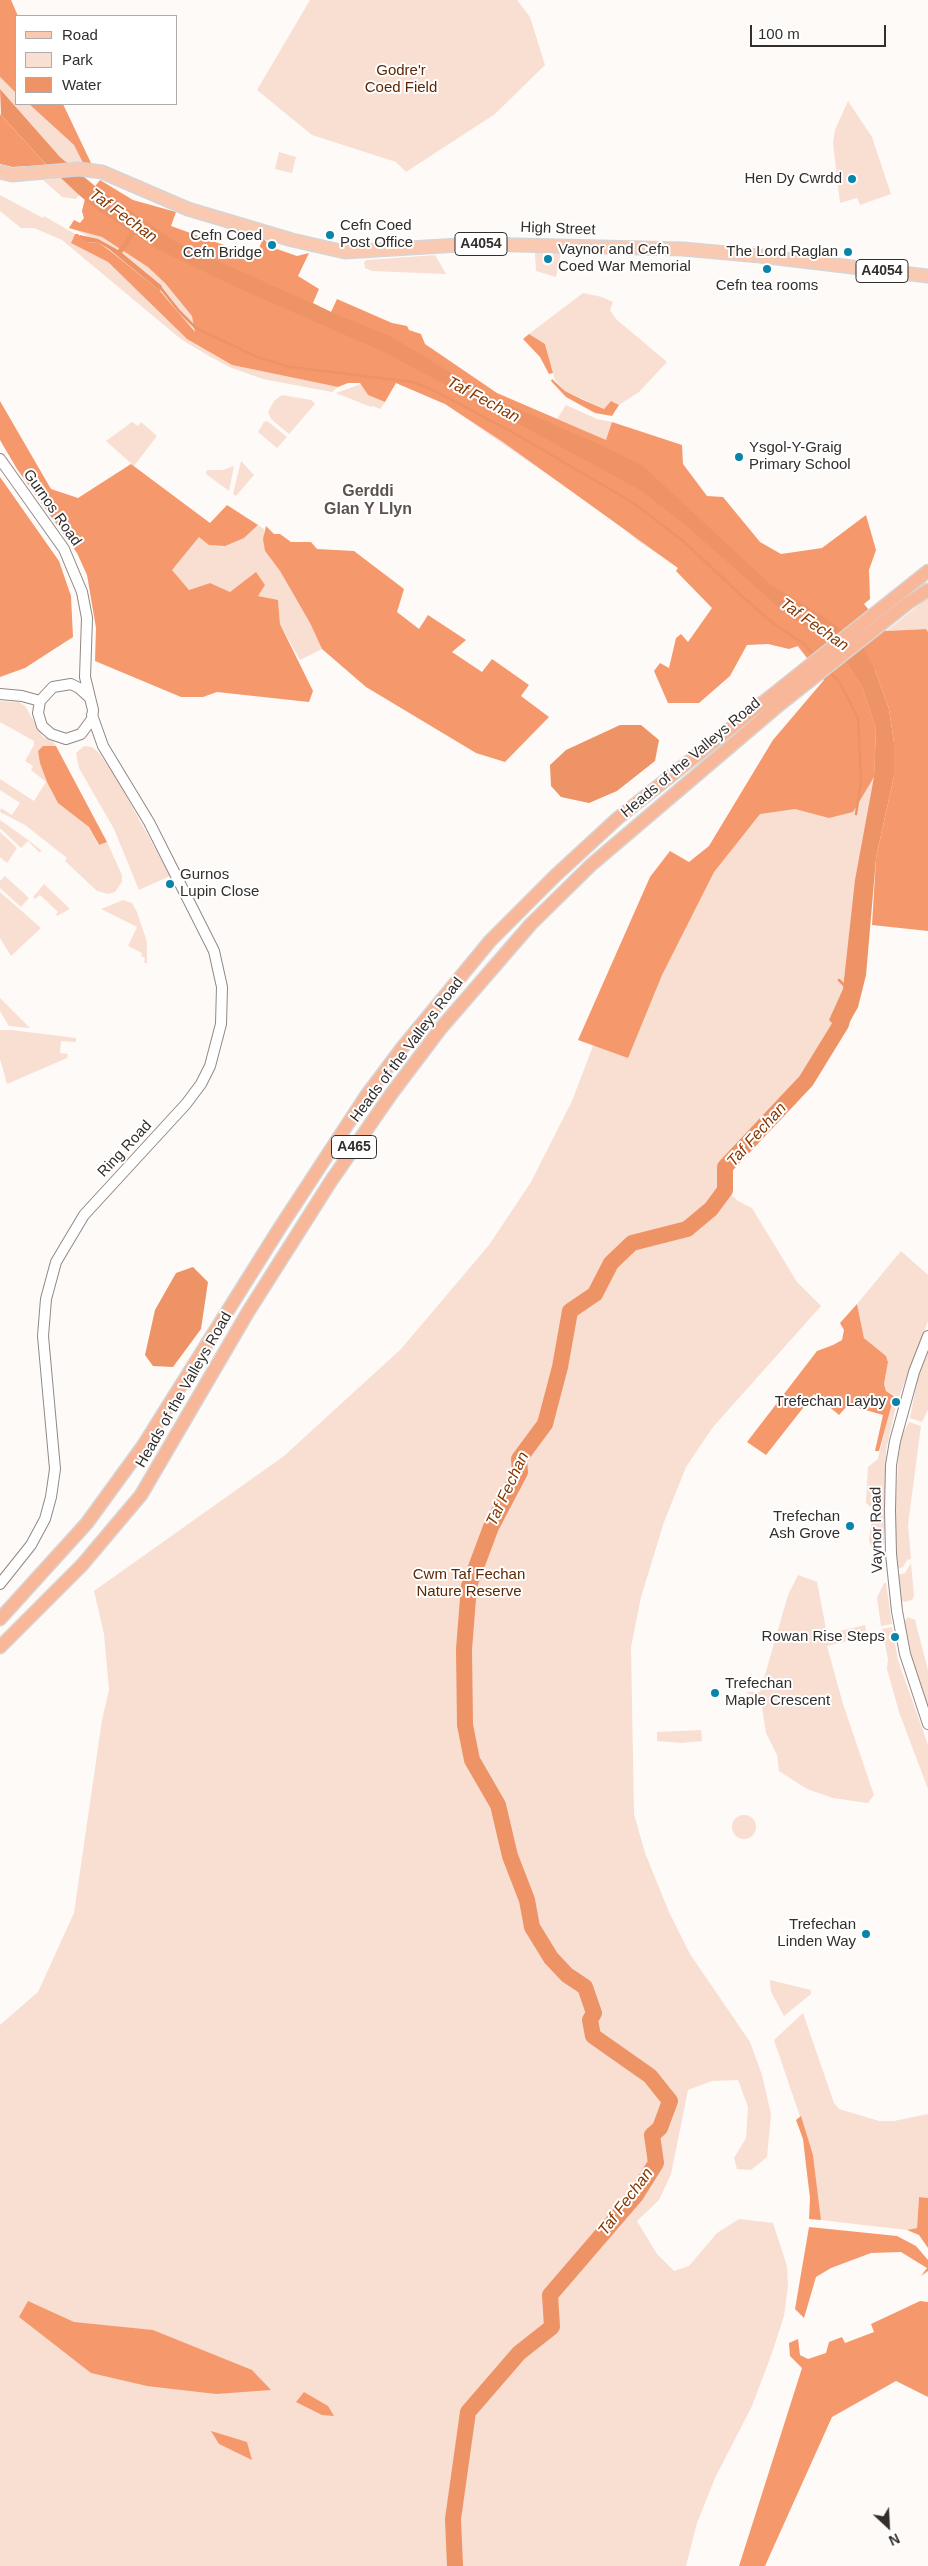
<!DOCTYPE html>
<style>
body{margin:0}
#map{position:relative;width:928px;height:2566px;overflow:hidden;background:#fefaf8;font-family:Arial,sans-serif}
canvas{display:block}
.legend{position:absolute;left:15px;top:15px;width:162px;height:90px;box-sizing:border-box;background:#fff;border:1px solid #adabab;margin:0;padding:6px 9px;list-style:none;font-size:15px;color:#322e2c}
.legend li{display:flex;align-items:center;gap:10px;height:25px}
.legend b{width:25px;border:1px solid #adabab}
.north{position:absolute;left:863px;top:2501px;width:50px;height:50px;-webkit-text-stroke:4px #fff;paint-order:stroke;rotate:155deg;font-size:14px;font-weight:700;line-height:20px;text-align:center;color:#322e2c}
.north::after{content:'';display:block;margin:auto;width:18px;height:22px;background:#322e2c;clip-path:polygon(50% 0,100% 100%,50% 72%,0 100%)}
.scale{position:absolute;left:750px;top:25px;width:136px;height:22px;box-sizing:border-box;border:2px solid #322e2c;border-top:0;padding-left:6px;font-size:15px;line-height:18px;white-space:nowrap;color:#322e2c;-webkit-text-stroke:4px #fff;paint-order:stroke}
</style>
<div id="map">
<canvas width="928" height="2566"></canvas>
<ul class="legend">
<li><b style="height:6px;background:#fac9b2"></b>Road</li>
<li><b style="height:14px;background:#f9ded2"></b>Park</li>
<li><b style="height:14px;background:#ee9366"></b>Water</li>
</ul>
<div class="north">N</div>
<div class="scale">100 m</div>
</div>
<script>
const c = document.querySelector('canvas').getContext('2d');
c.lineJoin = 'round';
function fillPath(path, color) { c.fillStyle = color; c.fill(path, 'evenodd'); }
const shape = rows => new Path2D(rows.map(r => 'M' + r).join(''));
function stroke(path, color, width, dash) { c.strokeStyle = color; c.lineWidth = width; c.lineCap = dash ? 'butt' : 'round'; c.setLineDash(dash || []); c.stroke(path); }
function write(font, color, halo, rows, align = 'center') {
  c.font = font + ' Arial,sans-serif'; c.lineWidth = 4; c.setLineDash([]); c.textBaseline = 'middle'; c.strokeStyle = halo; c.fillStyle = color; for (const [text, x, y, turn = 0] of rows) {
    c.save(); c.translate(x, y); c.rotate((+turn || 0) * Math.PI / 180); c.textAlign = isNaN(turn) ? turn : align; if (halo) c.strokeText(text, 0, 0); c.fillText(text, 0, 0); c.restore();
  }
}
fillPath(shape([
 [310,0,517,0,530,17,545,65,495,114,406,172,396,162,312,135,257,90],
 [0,77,16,93,16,104,29,104,74,145,83,163,67,163,60,157,0,89],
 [848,101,872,137,891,194,860,205,857,198,840,203,833,143,835,130],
 [279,152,296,157,292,173,275,169],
 [62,178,79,195,76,199,62,197,43,180],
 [0,195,43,218,44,216,75,234,71,242,108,262,187,339,232,365,338,387,332,392,263,379,229,367,209,356,182,340,62,240,34,228,21,228,0,211],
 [85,199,331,312,875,670,876,858,866,975,858,1007,819,1074,788,1111,733,1168,730,1193,738,1201,752,1208,797,1282,821,1306,713,1427,686,1467,664,1522,641,1597,631,1647,634,1814,645,1853,669,1912,690,1954,750,2042,762,2075,771,2114,767,2157,751,2170,737,2169,734,2158,746,2138,748,2107,738,2080,712,2081,688,2090,671,2174,659,2200,637,2221,657,2254,674,2271,689,2266,717,2233,739,2219,773,2223,787,2266,788,2286,784,2316,772,2353,752,2406,715,2478,697,2523,686,2566,0,2566,0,2025,38,1992,74,1913,102,1720,109,1690,104,1634,94,1591,284,1456,401,1349,489,1245,531,1182,572,1101,593,1046,709,846,773,740,824,680,797,646,676,571,678,568,637,540,615,521,445,404,396,383,196,337,109,249,80,232,69,228,74,220,80,223,84,218,82,211],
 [535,253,543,253,543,264,549,266,549,264,553,263,553,253,561,253,556,277,536,271],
 [435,255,446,274,372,271,365,268,364,262,367,260],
 [583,293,602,297,613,302,610,310,616,319,667,362,639,392,619,405,611,401,604,409,565,391,555,380,545,344,529,334],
 [361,384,368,395,385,402,380,409,373,406,371,407,336,393],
 [282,395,311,400,315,404,289,434,271,419,268,412,274,401],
 [566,405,597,419,612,422,607,441,557,419],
 [267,421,287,437,277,448,258,432,264,422],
 [132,422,138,426,141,422,157,436,134,466,106,441],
 [241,461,254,475,236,496,233,494],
 [234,466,229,491,206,474,207,470,223,470],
 [258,525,264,529,265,551,280,571,310,623,322,649,300,660,280,624,278,601,257,596,242,584,230,592,210,583,189,590,171,570,199,537,244,538],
 [928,598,928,632,926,629,886,631],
 [0,701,19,702,25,706,43,737,54,742,56,746,43,746,78,817,89,827,98,845,107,842,122,875,122,882,115,892,108,894,97,891,65,861,67,858,25,825,0,812,1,808,12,815,20,803,0,790,0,779,34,801,46,782,31,770,33,766,25,761,34,745,34,741,0,722],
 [84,746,92,747,99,753,116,777,170,876,139,890,114,829,79,768,76,753],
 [0,820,27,839,42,851,39,852,28,841,21,848,0,828],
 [0,832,17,848,7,863,0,857],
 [5,876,29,898,21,907,0,888,0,881],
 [44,884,70,909,57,916,56,914,58,912,40,895,35,899,33,897],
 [0,892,41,928,11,956,0,938],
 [123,900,132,903,137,912,147,942,147,964,144,962,145,958,141,956,142,953,128,946,137,927,101,909],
 [0,998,30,1028,9,1026,0,1011],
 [0,1030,11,1030,76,1038,76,1042,61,1041,60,1053,68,1054,67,1058,7,1084,0,1059],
 [901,1251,928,1275,928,1321,899,1397,886,1391,884,1384,888,1361,886,1356,864,1338,857,1304],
 [928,1353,928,1410,922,1422,910,1418,918,1377],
 [892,1400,893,1405,896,1406,886,1450,884,1543,879,1550,875,1551,872,1549,869,1540,873,1512,872,1508,866,1503,868,1467,878,1459],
 [909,1422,921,1426,908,1525,911,1559,907,1560,903,1567,897,1569,895,1516,898,1464,901,1437],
 [911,1563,914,1596,912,1600,904,1602,901,1600,897,1575,905,1573],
 [798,1575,817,1582,827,1634,865,1625,867,1636,827,1646,843,1704,874,1795,868,1803,833,1798,807,1789,779,1771,777,1755,766,1733,761,1701,758,1697,745,1692,760,1692,788,1595],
 [884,1583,886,1583,892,1624,881,1626,877,1598],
 [908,1617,915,1620,928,1670,928,1709,908,1646,904,1622],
 [892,1627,898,1660,928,1745,928,1789,899,1712,887,1669,888,1659,882,1629],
 [701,1730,702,1741,681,1743,657,1741,657,1732],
 '732 1827a12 12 0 1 1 24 0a12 12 0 1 1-24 0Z',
 [770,1980,811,1990,811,1994,784,2016,771,1992],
 [803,2013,834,2103,839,2109,879,2121,894,2121,928,2114,928,2198,919,2197,917,2228,907,2230,821,2220,813,2155,774,2040]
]), '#f9ded2');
fillPath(shape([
 [0,0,11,0,18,16,16,16,16,93,0,77],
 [29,104,63,104,91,163,83,163,74,145],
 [0,114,43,161,47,165,12,167,0,164],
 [100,180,133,200,176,212,171,226,232,248,231,252,240,255,242,251,257,254,263,238,271,247,297,256,309,253,298,276,319,289,313,303,331,312,337,299,392,323,407,326,409,330,421,334,425,344,497,393,606,440,612,422,682,445,683,464,707,496,723,497,760,542,781,554,822,548,866,515,876,550,869,570,870,599,864,604,886,631,926,629,928,632,928,931,872,925,876,858,894,776,894,743,889,709,875,670,847,663,863,689,876,729,874,777,853,812,829,818,795,809,760,814,714,872,662,975,628,1058,578,1040,650,877,670,851,689,862,709,846,773,740,824,680,798,646,789,649,768,644,747,645,730,676,699,703,668,703,654,671,660,663,669,668,676,638,681,634,688,642,712,608,676,571,678,568,503,442,445,404,396,383,385,402,368,395,360,383,348,383,338,387,232,365,187,339,108,262,71,243,75,234,78,234,86,242,99,243,109,250,160,291,195,332,192,316,165,283,148,267,102,237,69,228,74,220,80,223,84,218,82,211,85,199],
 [529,334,545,344,553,373,549,374,540,357,523,339],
 [552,379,565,391,583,400,604,409,611,401,619,405,612,416,595,413,566,397,551,381],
 [0,401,51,489,78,498,131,464,210,523,227,505,258,525,244,538,225,546,209,545,199,537,172,570,189,590,210,583,230,592,256,572,265,585,258,596,278,600,280,624,313,691,309,702,217,692,203,697,181,697,95,661,96,628,87,575,77,553,17,469,0,440],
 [0,477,59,561,71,596,73,637,25,668,0,677],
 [266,526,274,534,280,534,291,542,311,542,317,549,354,551,404,589,397,612,419,629,428,615,466,640,452,652,482,672,492,659,529,685,521,696,549,717,505,762,476,753,366,687,322,649,310,623,280,571,265,551,263,539],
 [43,746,56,746,107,842,99,845,89,827,58,803,47,782,40,763,38,751],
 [857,1304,864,1338,886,1356,888,1362,884,1384,886,1391,894,1396,879,1451,875,1451,883,1415,848,1405,839,1415,814,1394,766,1455,747,1442,817,1351,833,1345,842,1340,844,1330,840,1323],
 [801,2116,813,2155,821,2220,809,2219,810,2198,806,2165,803,2139,796,2120],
 [919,2197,928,2198,928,2248,919,2235,907,2230,917,2228],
 [809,2227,897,2236,916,2246,928,2260,928,2271,921,2276,927,2268,901,2252,871,2253,831,2268,816,2277,804,2318,795,2309],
 [28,2301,74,2322,153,2330,252,2370,271,2390,216,2394,147,2386,91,2373,19,2317],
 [920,2301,928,2302,928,2397,896,2381,832,2417,765,2566,739,2566,802,2368,790,2356,789,2343,798,2339,800,2355,808,2359,826,2353,829,2342,842,2337,845,2343,874,2332,871,2324],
 [304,2392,328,2406,334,2416,322,2415,296,2402],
 [211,2431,247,2442,252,2460,219,2444]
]), '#f5996d');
fillPath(shape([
 [0,89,60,157,95,186,176,242,331,312,390,336,493,398,603,446,643,466,771,585,829,620,863,648,875,670,889,709,894,743,894,776,876,858,866,975,858,1007,843,1034,829,1020,843,989,855,880,874,777,876,729,863,689,838,649,784,612,689,528,642,491,528,429,384,352,236,287,155,248,135,235,122,253,162,286,160,291,109,249,99,243,86,242,79,237,80,235,98,239,118,250,131,232,96,209,79,195,43,161,1,115],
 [620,725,641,725,659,740,655,761,617,791,589,803,561,797,551,786,550,765,566,750],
 [193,1267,208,1282,201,1329,173,1367,153,1366,145,1355,155,1310,176,1273]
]), '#ee9366');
stroke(shape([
 [160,287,179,311,196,328,257,357,290,367,413,382,437,392,512,432,632,502,683,541,744,598,774,624,803,643,814,655],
 [828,670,840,683,858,718,861,781,856,814],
 [839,980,845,986]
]), '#ee9366', 2.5);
stroke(shape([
 [455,2566,453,2519,468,2412,519,2353,552,2327,550,2295,636,2195,656,2163,652,2135,660,2128,670,2101,650,2076,593,2036,590,2020,594,2013,585,1987,567,1975,551,1958,532,1927,527,1900,510,1856,498,1805,472,1760,465,1725,464,1649,469,1586,491,1527,520,1472,519,1459,545,1424,560,1367,570,1311,595,1294,611,1263,632,1243,687,1229,711,1209,725,1190,725,1167,806,1081,841,1024,845,1010]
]), '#ee9366', 16);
const tertiary = shape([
 [0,459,64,549,82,592,87,618,85,677,93,710,92,719,81,734,66,739,51,734,42,726,38,713,40,701,53,687,71,684,79,688,89,697],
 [0,694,22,696,40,701],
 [928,1336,914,1372,895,1441,891,1465,890,1510,891,1554,897,1611,905,1654,928,1724],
 [0,1584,31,1545,45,1519,51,1497,55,1469,43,1336,46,1299,56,1262,84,1215,186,1104,201,1084,210,1066,221,1024,222,987,214,951,149,822,103,746,92,715]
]);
const primary = shape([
 [0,172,12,175,79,169,102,172,188,209,292,240,345,252,475,244,683,249,760,256,928,276]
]);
const trunk = shape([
 [0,1619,87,1523,143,1446,279,1229,366,1096,402,1048,490,941,555,876,618,818,928,571],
 [0,1647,82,1565,141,1495,248,1312,331,1181,392,1093,441,1028,531,924,591,865,779,705,908,603,928,590]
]);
stroke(tertiary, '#928883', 12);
stroke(primary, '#d6d5d5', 15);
stroke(trunk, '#d6d5d5', 15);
stroke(tertiary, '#fff', 10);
stroke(primary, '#fac9b2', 12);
stroke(trunk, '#f8b798', 12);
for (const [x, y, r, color] of [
 [852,179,5,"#0884a8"],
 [330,235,5,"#0884a8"],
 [272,245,5,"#0884a8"],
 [848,252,5,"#0884a8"],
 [548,259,5,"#0884a8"],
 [767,269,5,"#0884a8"],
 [739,457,5,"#0884a8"],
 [170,884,5,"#0884a8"],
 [896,1402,5,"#0884a8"],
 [850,1526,5,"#0884a8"],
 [895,1637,5,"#0884a8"],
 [715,1693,5,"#0884a8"],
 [866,1934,5,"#0884a8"]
]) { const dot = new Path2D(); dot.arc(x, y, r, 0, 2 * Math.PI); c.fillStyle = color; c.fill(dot); stroke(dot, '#fff', 2); }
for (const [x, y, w] of [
 [481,244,52],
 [882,271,52],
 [354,1147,45]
]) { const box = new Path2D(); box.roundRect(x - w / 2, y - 11.5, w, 23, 4); c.fillStyle = '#fff'; c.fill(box); stroke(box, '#322e2c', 1); }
write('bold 14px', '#322e2c', null, [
 ["A4054",481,244],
 ["A4054",882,271],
 ["A465",354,1147]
]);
write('15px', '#5f2603', '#fff', [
 ["Godre'r",401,71],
 ["Coed Field",401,88],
 ["Cwm Taf Fechan",469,1575],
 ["Nature Reserve",469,1592]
]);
write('15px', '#322e2c', '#fff', [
 ["Hen Dy Cwrdd",842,179],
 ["Cefn Coed",340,226,"left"],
 ["Post Office",340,243,"left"],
 ["Cefn Coed",262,236],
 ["Cefn Bridge",262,253],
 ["Vaynor and Cefn",558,250,"left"],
 ["Coed War Memorial",558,267,"left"],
 ["The Lord Raglan",838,252],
 ["Cefn tea rooms",767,286,"center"],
 ["Ysgol-Y-Graig",749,448,"left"],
 ["Primary School",749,465,"left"],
 ["Gurnos",180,875,"left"],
 ["Lupin Close",180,892,"left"],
 ["Trefechan Layby",886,1402],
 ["Trefechan",840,1517],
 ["Ash Grove",840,1534],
 ["Rowan Rise Steps",885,1637],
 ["Trefechan",725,1684,"left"],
 ["Maple Crescent",725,1701,"left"],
 ["Trefechan",856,1925],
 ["Linden Way",856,1942]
], 'right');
write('15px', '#322e2c', '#fff', [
 ["High Street",558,229,2],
 ["Gurnos Road",52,508,55],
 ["Heads of the Valleys Road",691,758,-40],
 ["Heads of the Valleys Road",407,1050,-53],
 ["Ring Road",125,1149,-47],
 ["Heads of the Valleys Road",184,1390,-60],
 ["Vaynor Road",877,1530,-91]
]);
write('italic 16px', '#873700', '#fff', [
 ["Taf Fechan",123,216,36],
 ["Taf Fechan",483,400,28],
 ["Taf Fechan",814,625,35],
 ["Taf Fechan",757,1135,-48],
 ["Taf Fechan",508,1489,-65],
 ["Taf Fechan",626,2202,-53]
]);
write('bold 16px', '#5c524e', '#fff', [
 ["Gerddi",368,492],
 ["Glan Y Llyn",368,510]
]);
</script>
